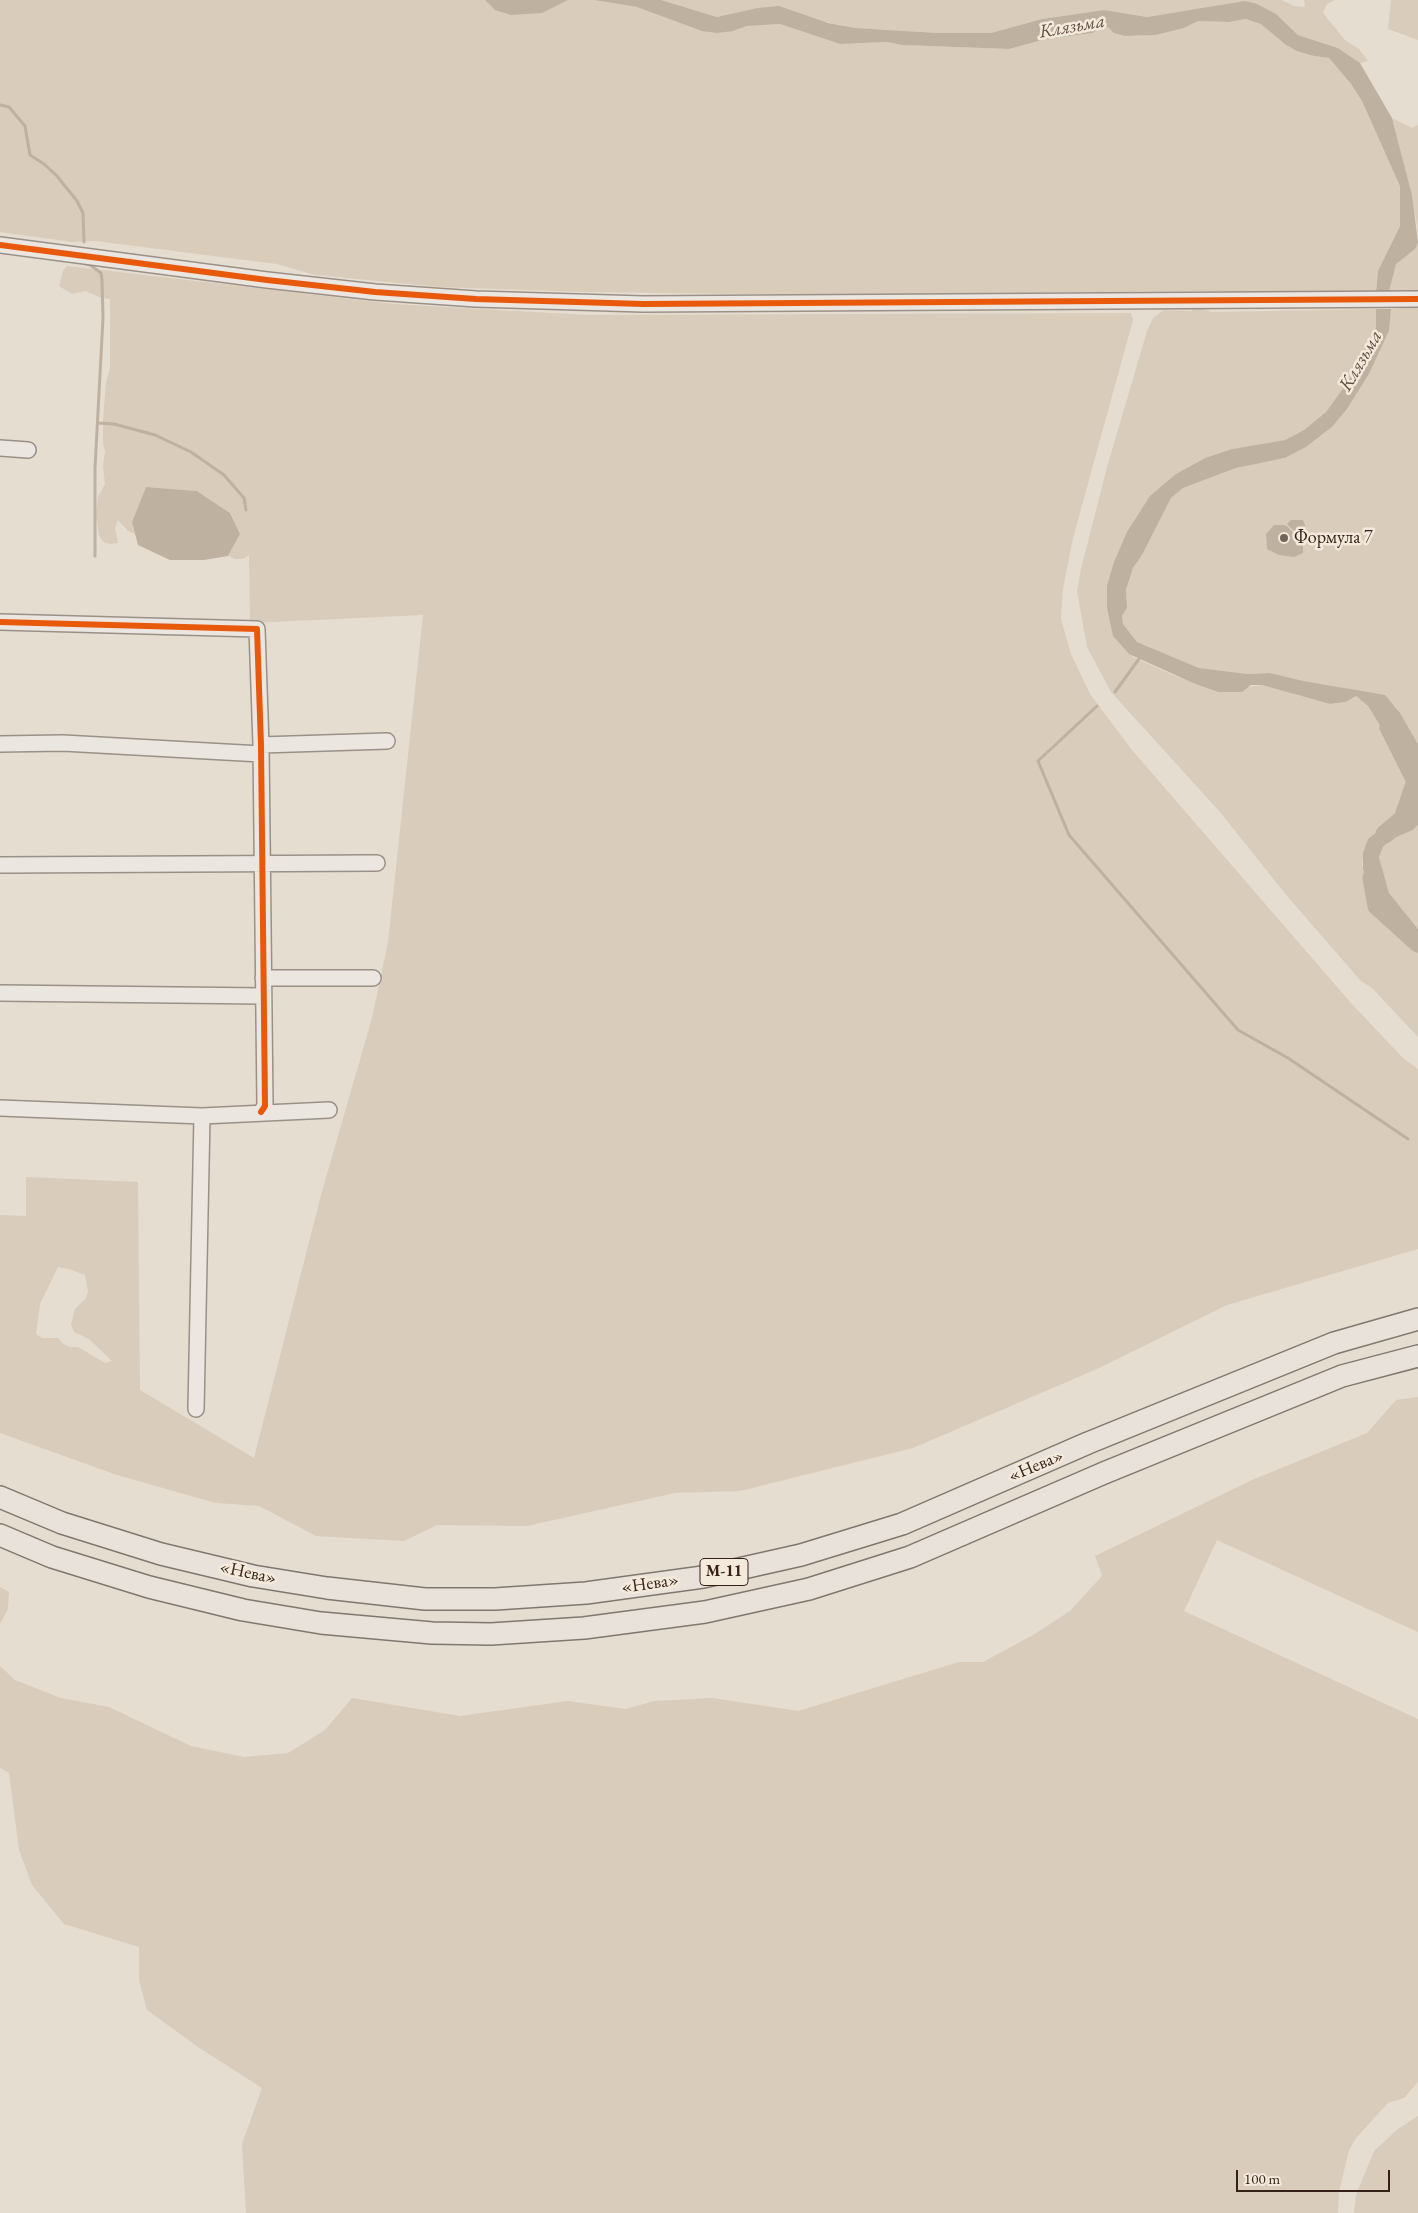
<!DOCTYPE html>
<meta charset="utf-8">
<style>
body{margin:0}
#map{position:relative;width:1418px;height:2213px;overflow:hidden;background:#e5ddd0;font-family:"EB Garamond",serif}
canvas{display:block}
.scale{position:absolute;left:1236px;top:2170px;width:154px;height:22px;box-sizing:border-box;border:2px solid #362118;border-top:0;padding-left:6px;font-size:15px;line-height:18px;white-space:nowrap;color:#362118;-webkit-text-stroke:4px #f4eadb;paint-order:stroke}
</style>
<div id="map">
<canvas width="1418" height="2213"></canvas>
<div class="scale">100 m</div>
</div>
<script>
const c = document.querySelector('canvas').getContext('2d');
c.lineJoin = 'round';
function fillPath(path, color) { c.fillStyle = color; c.fill(path, 'evenodd'); }
const shape = rows => new Path2D(rows.map(r => 'M' + r).join(''));
function stroke(path, color, width, dash) { c.strokeStyle = color; c.lineWidth = width; c.lineCap = dash ? 'butt' : 'round'; c.setLineDash(dash || []); c.stroke(path); }
function write(font, color, halo, rows, align = 'center') {
  c.font = font + ' "EB Garamond",serif'; c.lineWidth = 5; c.setLineDash([]); c.textBaseline = 'middle'; c.strokeStyle = halo; c.fillStyle = color; for (const [text, x, y, turn = 0] of rows) {
    c.save(); c.translate(x, y); c.rotate((+turn || 0) * Math.PI / 180); c.textAlign = isNaN(turn) ? turn : align; if (halo) c.strokeText(text, 0, 0); c.fillText(text, 0, 0); c.restore();
  }
}
fillPath(shape([
 [0,0,485,0,495,10,557,5,568,0,594,0,637,7,733,31,747,26,780,24,840,44,887,42,902,45,1009,49,1046,39,1093,33,1100,28,1108,27,1125,36,1156,35,1184,28,1198,21,1229,22,1246,19,1261,23,1286,45,1314,56,1329,58,1351,84,1362,101,1400,185,1400,226,1378,271,1376,292,1185,291,831,295,583,292,440,287,315,275,277,264,95,241,72,242,0,232],
 [661,0,1282,0,1294,6,1305,7,1304,0,1335,0,1327,4,1323,13,1345,40,1359,49,1368,61,1360,63,1338,48,1298,35,1276,14,1183,11,1147,17,1104,10,1042,19,991,33,938,33,855,28,757,8,717,17],
 [1391,0,1418,0,1418,40,1388,29],
 [1392,118,1412,128,1418,125,1418,231,1410,187],
 [1418,241,1418,291,1389,292,1396,264],
 [67,266,394,304,587,315,1131,313,1133,320,1073,538,1063,589,1061,619,1071,654,1090,694,1132,750,1351,1003,1403,1058,1418,1069,1418,1249,1227,1305,1097,1369,913,1448,740,1491,675,1493,527,1526,437,1525,404,1541,316,1536,259,1506,216,1503,117,1475,0,1433,0,1215,26,1216,26,1177,138,1182,140,1390,254,1458,321,1195,372,1018,388,942,423,615,250,623,249,555,243,559,236,559,228,556,240,534,230,513,197,491,146,487,132,522,135,534,128,531,118,520,115,528,118,543,110,544,103,542,99,535,96,513,98,497,105,484,103,467,105,452,103,444,103,421,106,382,110,368,110,299,101,298,86,291,72,294,59,286,63,271],
 [58,1267,72,1270,85,1275,88,1291,86,1298,75,1309,71,1325,74,1332,89,1339,112,1361,105,1363,78,1347,70,1347,63,1344,58,1338,42,1338,36,1334,40,1304],
 [1201,307,1211,312,1376,309,1376,328,1349,380,1326,412,1304,430,1285,440,1232,449,1205,458,1176,474,1114,562,1122,646,1133,657,1173,675,1218,692,1262,685,1330,704,1346,702,1356,696,1368,706,1387,737,1405,754,1413,775,1413,800,1409,810,1401,819,1384,826,1368,839,1362,864,1367,885,1381,913,1418,953,1418,1037,1372,988,1360,980,1287,896,1220,812,1111,692,1087,647,1077,591,1081,569,1107,467,1147,331,1153,318,1164,310,1192,311,1192,308],
 [1418,307,1418,744,1395,706,1270,673,1248,674,1199,668,1137,642,1123,624,1122,616,1127,608,1126,590,1133,568,1142,555,1171,498,1183,488,1236,468,1285,458,1306,447,1332,427,1347,409,1369,374,1389,331,1391,309],
 [1418,825,1418,929,1389,893,1379,857,1383,847,1392,839,1413,830],
 [1418,1397,1418,1632,1217,1540,1184,1611,1418,1719,1418,2082,1404,2098,1388,2103,1357,2137,1349,2150,1339,2192,1338,2213,246,2213,242,2144,262,2088,198,2047,147,2010,139,1980,139,1947,64,1924,32,1885,19,1850,9,1773,0,1768,0,1666,15,1680,61,1698,109,1707,191,1746,244,1757,288,1753,325,1730,352,1698,460,1716,567,1701,626,1709,654,1701,713,1698,798,1711,959,1662,983,1662,1033,1635,1070,1611,1102,1576,1095,1556,1252,1480,1367,1433,1396,1400],
 [0,1587,9,1592,8,1609,0,1624],
 [1418,2116,1418,2213,1354,2213,1356,2195,1374,2151,1398,2129]
]), '#d9ccbb');
fillPath(shape([
 [485,0,568,0,542,13,511,15,495,10],
 [594,0,661,0,717,17,757,8,779,6,828,23,855,28,938,33,991,33,1042,19,1104,10,1147,17,1245,1,1257,4,1276,14,1298,35,1338,48,1360,63,1392,118,1412,195,1418,242,1415,249,1396,264,1389,292,1376,292,1378,271,1400,226,1400,186,1362,101,1351,84,1329,58,1314,56,1297,51,1286,45,1261,24,1246,19,1229,22,1198,21,1184,28,1156,35,1125,36,1114,33,1108,27,1100,28,1093,33,1046,39,1009,49,902,45,887,42,840,44,780,24,747,26,733,31,717,33,702,31,637,7],
 [1376,309,1391,309,1389,331,1369,374,1347,409,1332,427,1306,447,1285,458,1236,468,1183,488,1171,498,1142,555,1133,568,1126,590,1127,608,1122,616,1123,624,1137,642,1199,668,1248,674,1270,673,1303,681,1385,695,1400,713,1418,744,1418,825,1413,830,1392,839,1383,847,1379,857,1389,893,1418,929,1418,953,1381,913,1367,885,1363,869,1363,853,1368,839,1384,826,1401,819,1409,810,1413,800,1413,775,1408,759,1402,750,1387,737,1368,706,1356,696,1346,702,1330,704,1262,685,1251,685,1242,692,1218,692,1193,683,1129,654,1113,636,1107,608,1107,586,1114,562,1127,532,1150,496,1176,474,1205,458,1232,449,1285,440,1304,430,1326,412,1349,380,1376,328],
 [146,487,197,491,230,513,240,534,228,556,204,560,170,560,138,545,132,522],
 [1291,520,1303,520,1305,525,1302,535,1297,534,1287,524],
 [1274,525,1284,525,1288,527,1303,544,1303,553,1294,557,1279,555,1267,549,1266,534]
]), '#bfb1a0');
stroke(shape([
 [0,105,9,107,25,126,30,155,44,164,57,176,77,201,83,213,84,242],
 [83,263,90,265,101,273,102,281,103,318,95,468,95,556],
 [98,423,114,424,155,435,191,452,224,475,244,498,246,510],
 [1115,692,1141,656],
 [1097,706,1038,761,1069,835,1238,1030,1288,1058,1408,1139]
]), '#bfb1a0', 3);
stroke(shape([
 [1385,834,1403,819,1416,781,1389,727],
 [1372,878,1377,906,1418,943]
]), '#bfb1a0', 19);
const minor = shape([
 [0,245,267,280,375,292,476,299,643,304,1418,299],
 [0,448,28,450],
 [0,622,257,629,261,745,265,1106,261,1112],
 [0,744,63,743,261,754],
 [261,745,387,741],
 [0,865,377,863],
 [263,978,373,978],
 [0,993,263,996],
 [0,1108,202,1116,329,1110],
 [196,1409,202,1116]
]);
const highway = shape([
 [0,1497,62,1523,161,1554,253,1576,327,1588,425,1599,495,1599,586,1593,703,1577,801,1555,902,1524,1088,1443,1334,1343,1418,1319],
 [0,1535,52,1557,149,1587,243,1610,321,1623,432,1633,491,1634,584,1628,705,1612,809,1589,910,1557,1104,1473,1342,1376,1418,1356]
]);
stroke(minor, '#999188', 18);
stroke(highway, '#7f7870', 24);
stroke(minor, '#ebe6e0', 15);
stroke(highway, '#e8e2db', 21);
stroke(shape([
 [0,245,267,280,375,292,476,299,643,304,1418,299],
 [0,622,257,629,261,745,265,1106,261,1112]
]), '#e8590c', 6);
for (const [x, y, r, color] of [
 [1284,538,5,"#736358"]
]) { const dot = new Path2D(); dot.arc(x, y, r, 0, 2 * Math.PI); c.fillStyle = color; c.fill(dot); stroke(dot, '#f4eadb', 2); }
for (const [x, y, w] of [
 [724,1572,48]
]) { const box = new Path2D(); box.roundRect(x - w / 2, y - 13.5, w, 27, 4); c.fillStyle = '#f4eadb'; c.fill(box); stroke(box, '#362118', 1); }
write('bold 16px', '#362118', null, [
 ["М-11",724,1572]
]);
write('18px', '#362118', '#f4eadb', [
 ["Формула 7",1294,538]
], 'left');
write('18px', '#362118', '#f4eadb', [
 ["«Нева»",1036,1466,-23],
 ["«Нева»",248,1573,12],
 ["«Нева»",650,1584,-8]
]);
write('italic 19px', '#604d41', '#f4eadb', [
 ["Клязьма",1072,27,-10],
 ["Клязьма",1361,361,-60]
]);
</script>
